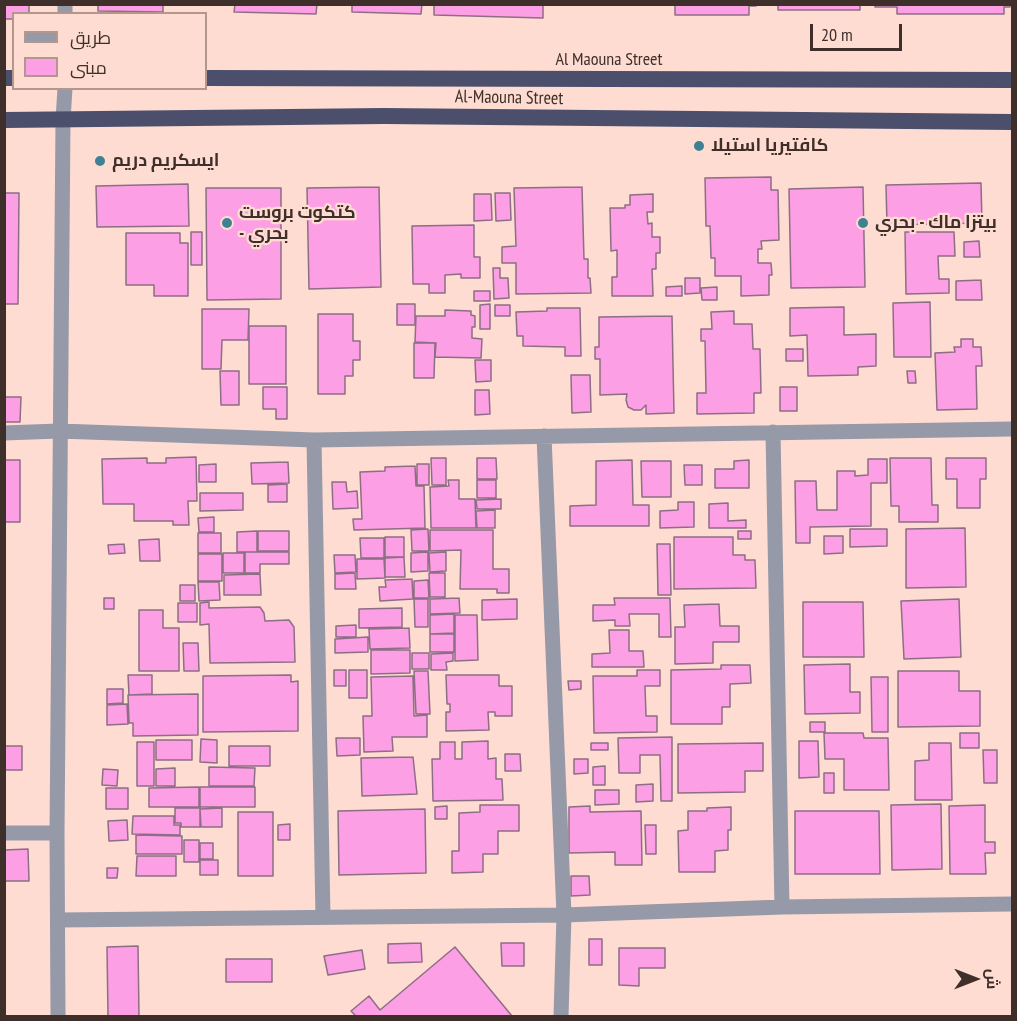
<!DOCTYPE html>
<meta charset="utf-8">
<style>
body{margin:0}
#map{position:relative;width:1017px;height:1021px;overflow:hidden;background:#fedcd1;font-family:"PT Sans Narrow",Cairo,sans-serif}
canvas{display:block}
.frame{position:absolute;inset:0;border:6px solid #3f2f2a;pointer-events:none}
.legend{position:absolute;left:12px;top:12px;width:195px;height:78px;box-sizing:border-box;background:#fedcd1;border:2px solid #b2978e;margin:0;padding:8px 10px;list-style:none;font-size:18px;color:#3f2f2a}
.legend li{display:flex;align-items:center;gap:12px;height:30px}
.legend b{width:30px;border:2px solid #b2978e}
.north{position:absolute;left:945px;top:949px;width:60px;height:60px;-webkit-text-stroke:4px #fedcd1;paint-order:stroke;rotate:90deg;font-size:16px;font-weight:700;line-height:24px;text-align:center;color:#3f2f2a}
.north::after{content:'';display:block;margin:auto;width:21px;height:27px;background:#3f2f2a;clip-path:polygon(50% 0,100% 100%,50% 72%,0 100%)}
.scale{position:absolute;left:810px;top:24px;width:92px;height:27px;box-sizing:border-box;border:3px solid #3f2f2a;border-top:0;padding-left:8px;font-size:18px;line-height:21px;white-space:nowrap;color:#3f2f2a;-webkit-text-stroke:4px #fedcd1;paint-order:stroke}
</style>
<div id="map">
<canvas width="1017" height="1021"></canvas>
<div class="frame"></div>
<ul class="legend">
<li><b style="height:8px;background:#9699a8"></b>طريق</li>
<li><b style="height:16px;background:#fc9fe4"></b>مبنى</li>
</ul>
<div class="north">ش</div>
<div class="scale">20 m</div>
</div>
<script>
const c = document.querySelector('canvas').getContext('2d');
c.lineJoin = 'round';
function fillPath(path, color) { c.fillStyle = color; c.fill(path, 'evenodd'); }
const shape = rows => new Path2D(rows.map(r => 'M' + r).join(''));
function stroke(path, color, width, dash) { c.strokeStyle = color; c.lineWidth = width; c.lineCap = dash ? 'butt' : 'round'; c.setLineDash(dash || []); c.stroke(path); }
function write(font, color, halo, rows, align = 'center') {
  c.font = font + ' "PT Sans Narrow",Cairo,sans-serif'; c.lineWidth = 4.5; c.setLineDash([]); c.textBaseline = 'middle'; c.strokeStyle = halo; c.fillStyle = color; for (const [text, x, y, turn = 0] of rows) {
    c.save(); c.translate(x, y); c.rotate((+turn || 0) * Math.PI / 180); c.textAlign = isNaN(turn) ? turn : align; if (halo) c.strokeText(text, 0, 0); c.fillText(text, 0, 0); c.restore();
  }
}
const building = shape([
 [4,4,29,4,29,14,14,14,14,19,4,19,4,4],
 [98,4,163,4,163,12,98,11,98,4],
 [235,4,317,4,316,14,234,12,235,4],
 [352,4,422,4,421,14,352,12,352,4],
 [434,4,543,4,543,18,434,15,434,4],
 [675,4,756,4,756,6,749,6,749,15,675,15,675,4],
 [778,4,860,4,860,10,778,10,778,4],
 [875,4,1010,4,1010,7,1004,7,1004,14,897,14,897,7,875,7,875,4],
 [771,177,771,190,778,190,779,240,761,241,762,249,758,249,758,263,771,263,772,275,769,275,769,295,741,296,741,276,715,276,715,258,711,258,710,226,706,226,705,178,771,177],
 [981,183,982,223,887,225,886,185,981,183],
 [188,184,189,226,97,227,96,186,188,184],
 [379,187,381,287,309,289,307,188,379,187],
 [582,187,584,259,588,259,588,278,590,278,591,293,516,294,516,263,502,263,502,247,516,246,514,188,582,187],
 [863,187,865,287,791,288,789,189,863,187],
 [206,188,281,188,281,299,207,300,206,188],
 [4,193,19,193,18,304,4,304,4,193],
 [495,193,510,193,511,220,496,221,495,193],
 [474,194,491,194,492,220,474,221,474,194],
 [653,194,653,212,647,212,648,224,652,223,652,237,660,237,660,253,656,253,656,269,652,269,653,296,612,296,612,277,617,277,617,250,611,251,610,208,625,208,625,205,630,205,630,195,653,194],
 [474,225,474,257,480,257,480,278,461,278,461,274,445,275,445,293,429,293,429,284,413,284,412,226,474,225],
 [191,232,202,232,202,265,191,265,191,232],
 [905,232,954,232,955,256,938,256,939,279,949,279,949,293,906,294,905,232],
 [126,233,180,233,180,243,188,243,188,296,154,296,154,285,126,285,126,233],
 [979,241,980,257,964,257,964,242,979,241],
 [493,268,500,268,500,278,508,278,509,298,494,299,493,268],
 [685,278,700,278,700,293,685,294,685,278],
 [981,280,982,300,956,300,956,281,981,280],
 [682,286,682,296,666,296,666,287,682,286],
 [717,287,717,300,702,300,701,288,717,287],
 [474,291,490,291,490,301,474,301,474,291],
 [930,302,931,357,894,357,893,303,930,302],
 [397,304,415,304,415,325,397,325,397,304],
 [490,304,490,329,480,329,480,305,490,304],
 [495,305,510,305,510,316,495,316,495,305],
 [844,307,844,335,876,334,876,366,858,367,858,375,808,376,807,335,790,336,790,308,844,307],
 [547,308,580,308,581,356,565,356,565,347,523,346,523,336,517,336,516,312,547,311,547,308],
 [202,309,249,309,248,340,222,340,221,369,202,369,202,309],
 [445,310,471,311,471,315,475,316,475,327,472,327,472,338,482,339,481,358,435,357,436,343,415,342,416,316,445,316,445,310],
 [734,311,734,324,752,324,753,349,760,349,761,393,754,393,754,413,697,414,697,393,706,393,705,341,701,341,701,329,712,329,711,312,734,311],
 [318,314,353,314,353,341,360,341,360,360,353,360,353,376,345,376,345,394,318,394,318,314],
 [672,316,674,413,646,414,646,405,641,410,634,410,628,407,626,400,627,394,600,395,600,359,595,359,595,347,599,347,599,317,672,316],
 [249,326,286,326,286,384,249,384,249,326],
 [961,339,973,339,973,347,981,347,982,366,976,366,977,409,937,410,935,353,955,352,954,347,961,347,961,339],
 [414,343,435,343,434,378,414,378,414,343],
 [786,349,803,349,803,361,786,361,786,349],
 [475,360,491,360,491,381,476,382,475,360],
 [220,371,239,371,239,405,221,405,220,371],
 [907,371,915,371,916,383,908,383,907,371],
 [571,375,590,375,591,412,572,413,571,375],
 [263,387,287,387,287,419,276,419,276,409,263,409,263,387],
 [780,387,797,387,797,411,780,411,780,387],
 [475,390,489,390,490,414,475,415,475,390],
 [4,397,21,397,20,422,4,422,4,397],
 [196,457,197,501,188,501,189,525,173,525,173,521,134,521,134,504,103,504,102,459,147,458,147,463,166,463,166,458,196,457],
 [431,458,446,458,446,485,432,485,431,458],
 [477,458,496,458,497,479,477,479,477,458],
 [890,458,931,458,932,505,938,505,938,522,899,522,899,506,891,506,890,458],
 [946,458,986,458,986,479,980,479,980,508,957,508,957,479,946,479,946,458],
 [868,459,887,459,887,483,871,483,871,526,810,527,810,543,796,543,795,481,816,481,817,510,837,510,837,471,855,471,855,476,868,475,868,459],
 [4,460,20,460,20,522,4,522,4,460],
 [632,460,633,505,649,505,649,526,570,526,570,506,596,505,596,461,632,460],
 [749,460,749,488,715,488,715,469,734,469,734,461,749,460],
 [641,461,671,461,671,497,642,497,641,461],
 [288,462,289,483,252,484,251,463,288,462],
 [216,464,216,482,199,482,199,465,216,464],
 [417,464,429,464,429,485,417,485,417,464],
 [684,465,702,465,702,485,685,485,684,465],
 [415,466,416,486,424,486,425,528,354,530,353,519,362,519,360,472,385,471,385,467,415,466],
 [448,480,459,480,459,499,475,499,476,528,431,528,430,487,449,486,448,480],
 [477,480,496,480,496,498,477,498,477,480],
 [332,482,346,482,347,492,357,491,358,508,333,509,332,482],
 [287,484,287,502,268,502,268,485,287,484],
 [200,493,243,493,243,510,200,511,200,493],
 [501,499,501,509,477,509,476,500,501,499],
 [678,502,694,502,694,527,660,528,660,511,678,510,678,502],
 [728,503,728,521,746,520,746,528,709,528,709,504,728,503],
 [495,510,495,528,477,528,476,511,495,510],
 [214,517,214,532,199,532,198,518,214,517],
 [965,528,966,587,906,588,906,529,965,528],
 [428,529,429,551,412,551,411,530,428,529],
 [850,529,887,529,887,546,850,547,850,529],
 [430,530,493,530,493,569,509,569,509,593,497,593,497,589,460,589,461,550,430,551,430,530],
 [257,531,257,552,237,552,237,532,257,531],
 [258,531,289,531,289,551,258,551,258,531],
 [738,531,751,531,751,539,738,539,738,531],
 [198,533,221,533,221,553,198,553,198,533],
 [824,536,843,536,843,553,824,554,824,536],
 [385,537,404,537,404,557,385,557,385,537],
 [674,537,733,537,733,555,745,555,745,560,755,560,756,588,674,589,674,537],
 [360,538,384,538,384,558,361,558,360,538],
 [159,539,160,561,140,561,139,540,159,539],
 [124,544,125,553,109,554,108,545,124,544],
 [657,544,670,544,671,595,658,595,657,544],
 [245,552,289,552,289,564,260,564,260,573,245,573,245,552],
 [428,552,428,571,411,572,411,553,428,552],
 [446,552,446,571,430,572,429,553,446,552],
 [223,553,244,553,244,573,223,573,223,553],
 [198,554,222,554,222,581,198,581,198,554],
 [334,555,355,555,356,572,335,573,334,555],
 [404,557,405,577,385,577,385,558,404,557],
 [357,559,384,559,385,578,357,579,357,559],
 [355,573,356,589,335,589,335,574,355,573],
 [429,573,445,573,445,597,430,597,429,573],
 [260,574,261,595,224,595,224,575,260,574],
 [412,579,413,599,380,601,379,587,386,587,385,580,412,579],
 [428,580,429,598,414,598,414,581,428,580],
 [198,582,219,582,220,600,199,601,198,582],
 [180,585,195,585,195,601,180,601,180,585],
 [104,598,114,598,114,609,104,609,104,598],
 [459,598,460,613,430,614,430,599,459,598],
 [614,598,670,598,671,637,659,637,659,614,629,614,630,626,615,626,615,620,593,621,593,605,615,605,614,598],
 [414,599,428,599,428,627,415,627,414,599],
 [517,599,517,619,482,620,482,600,517,599],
 [959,599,961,657,904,659,901,601,959,599],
 [209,602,209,608,260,607,264,613,265,621,289,620,294,627,295,662,210,663,209,624,200,625,200,603,209,602],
 [803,602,863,602,864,657,803,657,803,602],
 [178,603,197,603,197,622,178,622,178,603],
 [719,604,720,626,739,626,739,642,713,642,713,663,675,664,675,627,685,627,684,605,719,604],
 [402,608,402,627,359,628,359,609,402,608],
 [139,610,163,610,163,628,179,628,179,671,139,671,139,610],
 [454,614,454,633,430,634,430,615,454,614],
 [455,615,477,615,478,660,455,661,455,615],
 [356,625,356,637,336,637,336,626,356,625],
 [409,628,410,648,370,649,369,629,409,628],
 [609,630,629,630,629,651,643,651,644,667,592,667,592,654,610,653,609,630],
 [430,634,454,634,454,652,430,652,430,634],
 [368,637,368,652,335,653,335,639,368,637],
 [183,643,198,643,199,671,184,671,183,643],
 [371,650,410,650,410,673,371,674,371,650],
 [412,653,429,653,429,669,412,669,412,653],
 [453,653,453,661,446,662,447,670,431,670,431,654,453,653],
 [850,664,850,692,860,692,860,713,805,714,804,665,850,664],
 [721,665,750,665,751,683,730,684,730,707,722,707,722,724,671,724,671,670,721,669,721,665],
 [334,670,346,670,346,686,334,686,334,670],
 [349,670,367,670,367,698,349,698,349,670],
 [637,670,660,670,660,686,645,686,646,716,657,716,657,732,594,733,593,676,637,676,637,670],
 [414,671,428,671,430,714,416,714,414,671],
 [898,671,959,671,959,691,980,691,980,726,898,727,898,671],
 [128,675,152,675,152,694,129,695,128,675],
 [291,675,291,682,298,681,298,731,203,732,203,676,291,675],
 [446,675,499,675,499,686,512,686,512,716,495,716,495,712,488,712,489,730,446,731,446,712,450,712,450,704,447,704,446,675],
 [413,676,414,716,427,715,427,737,392,737,393,751,364,752,363,716,372,716,371,677,413,676],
 [871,677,888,677,888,732,872,732,871,677],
 [568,681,581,681,581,689,569,690,568,681],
 [107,689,123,689,123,703,107,704,107,689],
 [198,694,198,735,133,736,133,723,129,723,128,695,198,694],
 [127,704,128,724,107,725,107,705,127,704],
 [810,722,825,722,825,732,810,732,810,722],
 [824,733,863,733,864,738,888,738,889,790,844,790,844,759,825,759,824,733],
 [960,733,979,733,979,748,960,748,960,733],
 [672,737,672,801,661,801,660,755,640,755,640,773,619,773,618,738,672,737],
 [336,738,360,738,360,755,337,756,336,738],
 [201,739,217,740,217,763,200,762,201,739],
 [156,740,192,740,192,760,156,760,156,740],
 [488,741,488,759,496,758,496,779,502,779,503,800,433,801,432,759,440,759,440,742,455,742,455,759,462,759,462,742,488,741],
 [799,741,818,741,819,777,799,778,799,741],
 [137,742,154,742,154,786,137,786,137,742],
 [591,743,608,743,608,750,591,750,591,743],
 [763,743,763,771,745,771,745,792,678,793,678,744,763,743],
 [929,743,951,743,952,800,915,800,915,761,929,760,929,743],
 [4,746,22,746,22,770,4,770,4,746],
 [229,746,270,746,270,766,229,766,229,746],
 [983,750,997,750,997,783,984,783,983,750],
 [505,754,520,754,521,771,505,771,505,754],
 [413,757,417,794,362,796,361,758,413,757],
 [574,759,588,759,588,773,574,774,574,759],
 [605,766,605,785,593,785,593,767,605,766],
 [209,767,255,768,254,786,209,786,209,767],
 [175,768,175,786,156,786,156,769,175,768],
 [103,769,118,770,117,786,102,785,103,769],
 [824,773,834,773,834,793,824,793,824,773],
 [653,784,653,801,636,802,636,785,653,784],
 [199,787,199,807,149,807,149,788,199,787],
 [200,787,255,787,255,807,200,807,200,787],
 [106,788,128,788,128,809,106,809,106,788],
 [595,790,619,790,619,804,595,805,595,790],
 [941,804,942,869,892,870,891,805,941,804],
 [480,805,519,805,519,831,498,831,498,854,483,854,483,872,452,873,452,851,459,851,459,813,480,812,480,805],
 [985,805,985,842,995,842,995,853,985,853,986,874,950,874,949,806,985,805],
 [447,806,447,819,435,819,435,807,447,806],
 [590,806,590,812,641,811,642,865,615,865,615,852,569,853,569,807,590,806],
 [731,807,731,830,728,830,728,850,715,851,715,872,679,872,678,831,688,830,688,811,707,811,707,808,731,807],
 [175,808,200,808,200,827,181,827,181,823,175,823,175,808],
 [222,808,222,827,201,827,200,809,222,808],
 [425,809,426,873,339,875,338,811,425,809],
 [795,811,879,811,880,874,795,874,795,811],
 [238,812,273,812,273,876,238,876,238,812],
 [133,816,174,816,174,825,180,825,180,835,132,834,133,816],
 [127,820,128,840,109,841,108,821,127,820],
 [290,824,290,840,278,840,278,825,290,824],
 [645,825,656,825,656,854,646,854,645,825],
 [136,835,182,836,182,854,136,854,136,835],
 [184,840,199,840,199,862,184,862,184,840],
 [200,843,213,843,213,859,200,859,200,843],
 [28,849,29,881,4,881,4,850,28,849],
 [137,856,176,856,176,876,136,876,137,856],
 [200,860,218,860,218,875,200,875,200,860],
 [107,868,118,868,117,878,107,878,107,868],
 [571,876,589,876,590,895,571,896,571,876],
 [589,939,602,939,602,965,589,965,589,939],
 [421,943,422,962,388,963,388,944,421,943],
 [501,943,524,943,524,966,502,966,501,943],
 [138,946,139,1016,108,1016,107,947,138,946],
 [455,947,512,1016,356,1016,351,1011,369,996,380,1010,455,947],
 [619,948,665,948,665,968,639,968,639,986,619,985,619,948],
 [362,950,365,969,328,975,324,956,362,950],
 [226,959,272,959,272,982,226,982,226,959]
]);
fillPath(building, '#fc9fe4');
stroke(building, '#8d6e84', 1.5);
stroke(shape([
 [773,432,782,907],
 [4,433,59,431,314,440,1012,429],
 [544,436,564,915,561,1016],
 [314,440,323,917],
 [4,833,57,833],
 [59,920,564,915,782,907,1012,904],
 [58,1016,57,833,63,120]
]), '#9699a8', 15);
stroke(shape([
 [65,4,65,14],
 [63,120,65,88]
]), '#9699a8', 15);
stroke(shape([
 [4,78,14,78],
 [206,78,1012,80],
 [4,120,384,116,1012,122]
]), '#4b4f6c', 16);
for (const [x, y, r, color] of [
 [699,146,6,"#3f8192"],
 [100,161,6,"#3f8192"],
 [227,223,6,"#3f8192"],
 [863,223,6,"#3f8192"]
]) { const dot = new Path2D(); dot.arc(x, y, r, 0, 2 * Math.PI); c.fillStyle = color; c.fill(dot); stroke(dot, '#fedcd1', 2); }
write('18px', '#3f2f2a', '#fedcd1', [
 ["Al Maouna Street",609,60],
 ["Al-Maouna Street",509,98,1]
]);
write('bold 18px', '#3f2f2a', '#fedcd1', [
 ["كافتيريا استيلا",711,146],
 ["ايسكريم دريم",112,161],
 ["كتكوت بروست",239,213],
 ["- بحري",239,234],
 ["بيتزا ماك - بحري",875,223]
], 'left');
</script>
